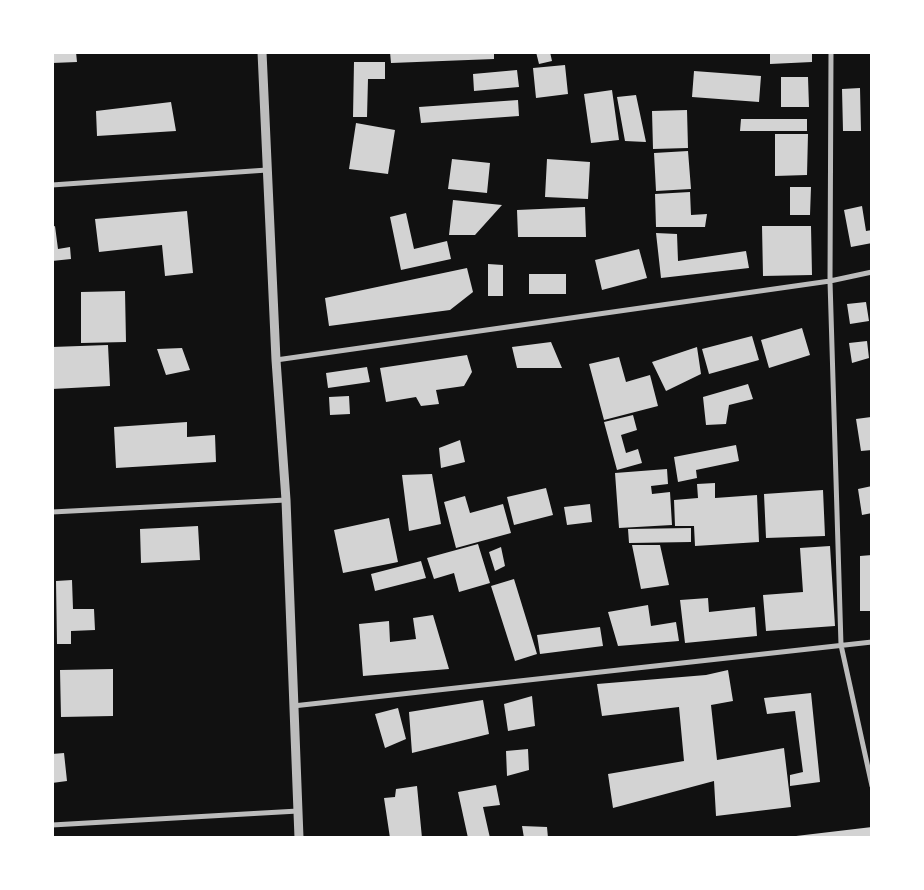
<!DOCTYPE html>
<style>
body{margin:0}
#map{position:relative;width:924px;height:890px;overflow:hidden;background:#111;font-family:Jost,sans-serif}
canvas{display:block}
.frame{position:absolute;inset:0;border:54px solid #fff;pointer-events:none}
</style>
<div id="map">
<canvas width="924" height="890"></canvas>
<div class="frame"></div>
</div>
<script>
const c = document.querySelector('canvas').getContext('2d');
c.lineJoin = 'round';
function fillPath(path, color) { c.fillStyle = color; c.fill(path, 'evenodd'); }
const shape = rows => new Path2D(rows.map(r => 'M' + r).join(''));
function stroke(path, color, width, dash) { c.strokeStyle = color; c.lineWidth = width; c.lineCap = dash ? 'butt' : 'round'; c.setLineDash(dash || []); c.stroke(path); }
fillPath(shape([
 [52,52,76,52,77,62,52,63],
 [390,52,494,52,494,59,391,63],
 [536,52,550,52,552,61,539,64],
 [770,52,812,52,812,62,770,64],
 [354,62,385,62,385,79,368,79,367,117,353,117],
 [565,65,568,94,536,98,533,68],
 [517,70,519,87,474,91,473,74],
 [694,71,761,76,759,102,692,97],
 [781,77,808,77,809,107,781,107],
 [860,88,861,131,843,131,842,89],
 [612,90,619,140,591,143,584,94],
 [636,95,646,142,625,141,617,97],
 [518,100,519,116,421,123,419,107],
 [171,102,176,131,97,136,96,111],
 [687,110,688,148,653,149,652,111],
 [741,119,807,119,807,131,740,131],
 [356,123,395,130,388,174,349,169],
 [775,134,808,134,807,175,775,176],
 [688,151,691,189,656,191,654,153],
 [452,159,490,163,487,193,448,189],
 [547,159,590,162,588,199,545,197],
 [790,187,811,187,810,215,790,215],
 [690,192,691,215,707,214,705,227,656,227,655,194],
 [453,200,502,205,475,235,449,235],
 [862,206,866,231,872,230,872,243,851,247,844,210],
 [585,207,586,237,518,237,517,210],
 [187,211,193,273,165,276,162,245,99,252,95,219],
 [406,213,414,249,447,241,451,259,401,270,390,217],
 [55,226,58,249,70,247,71,259,52,261,52,227],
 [762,226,811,226,812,275,763,276],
 [656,233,677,234,678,261,746,251,749,268,661,278],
 [639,249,647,278,602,290,595,260],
 [488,264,503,265,503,296,488,296],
 [467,268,473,292,450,310,329,326,325,298],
 [529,274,566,274,566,294,529,294],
 [125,291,126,342,81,343,81,292],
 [866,302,869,321,850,324,847,304],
 [802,328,810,355,769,368,761,340],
 [752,336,759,360,709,374,702,349],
 [867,341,869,358,852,363,849,343],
 [551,342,562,368,517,368,512,347],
 [108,345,110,386,52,389,52,347],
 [697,347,701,374,666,391,652,362],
 [182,348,190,370,166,375,157,349],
 [467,355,472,372,464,386,436,390,439,404,421,406,416,397,386,402,380,368],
 [619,357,626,382,650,375,658,406,604,420,589,364],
 [367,367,370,382,328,388,326,373],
 [748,384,753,399,729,405,726,424,706,425,703,397],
 [349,396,350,414,330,415,329,397],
 [633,415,637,430,621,435,626,453,638,449,642,463,617,470,604,422],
 [871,417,872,450,861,451,856,419],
 [187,422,187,437,215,435,216,462,116,468,114,427],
 [460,440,465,462,441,468,439,448],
 [736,445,739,461,696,470,697,478,678,482,674,457],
 [667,469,668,484,651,486,652,494,670,492,672,525,619,528,615,473],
 [432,474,441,524,409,531,402,475],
 [715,483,715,498,757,495,759,542,695,546,694,526,675,526,674,500,698,498,697,484],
 [872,486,872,513,862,515,858,489],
 [546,488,553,515,514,525,507,497],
 [823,490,825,536,766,538,764,494],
 [465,496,470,513,503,504,511,533,456,548,444,502],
 [590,504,592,522,567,525,564,507],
 [389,518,398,562,343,573,334,530],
 [198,526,200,560,141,563,140,529],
 [691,528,691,542,629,543,628,529],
 [478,544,490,583,459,592,454,573,434,579,427,558],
 [632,545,660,545,669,585,641,589],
 [830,546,835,626,766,631,763,595,803,592,800,548],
 [501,547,505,566,495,571,489,552],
 [872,555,872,611,860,611,860,556],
 [421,561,426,578,375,591,371,574],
 [514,579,537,654,515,661,491,586],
 [72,580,73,609,94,609,95,630,71,631,71,644,57,644,56,581],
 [708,598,709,612,755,607,757,636,685,643,680,600],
 [648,605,651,626,676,622,679,641,618,646,608,612],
 [433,615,449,669,363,676,359,624,389,621,390,642,416,639,413,618],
 [600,627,603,646,540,654,537,635],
 [113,669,113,716,61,717,60,670],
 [728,670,733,701,711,705,717,760,784,748,791,807,716,816,714,781,613,808,608,774,684,761,679,707,602,716,597,684,706,675],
 [811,693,820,782,790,786,790,775,803,772,795,711,767,714,764,698],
 [532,696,535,726,508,731,504,704],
 [483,700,489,734,412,753,409,712],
 [398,708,406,739,385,748,375,714],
 [528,749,529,770,507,776,506,751],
 [64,753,67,781,52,783,52,754],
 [496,785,500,805,483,807,490,838,468,838,458,792],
 [417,786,422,838,390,838,384,798,395,797,396,789],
 [522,826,547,827,548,838,524,838],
 [872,827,872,838,796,838,796,836]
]), '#d3d3d3');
stroke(shape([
 [831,52,830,281,841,645,872,786],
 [52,185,267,170],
 [276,360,830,281,872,272],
 [52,512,286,500],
 [293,706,872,642],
 [52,825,298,811]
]), '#bcbcbc', 5);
stroke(shape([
 [262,52,276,360,286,500,299,838]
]), '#bcbcbc', 9);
</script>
